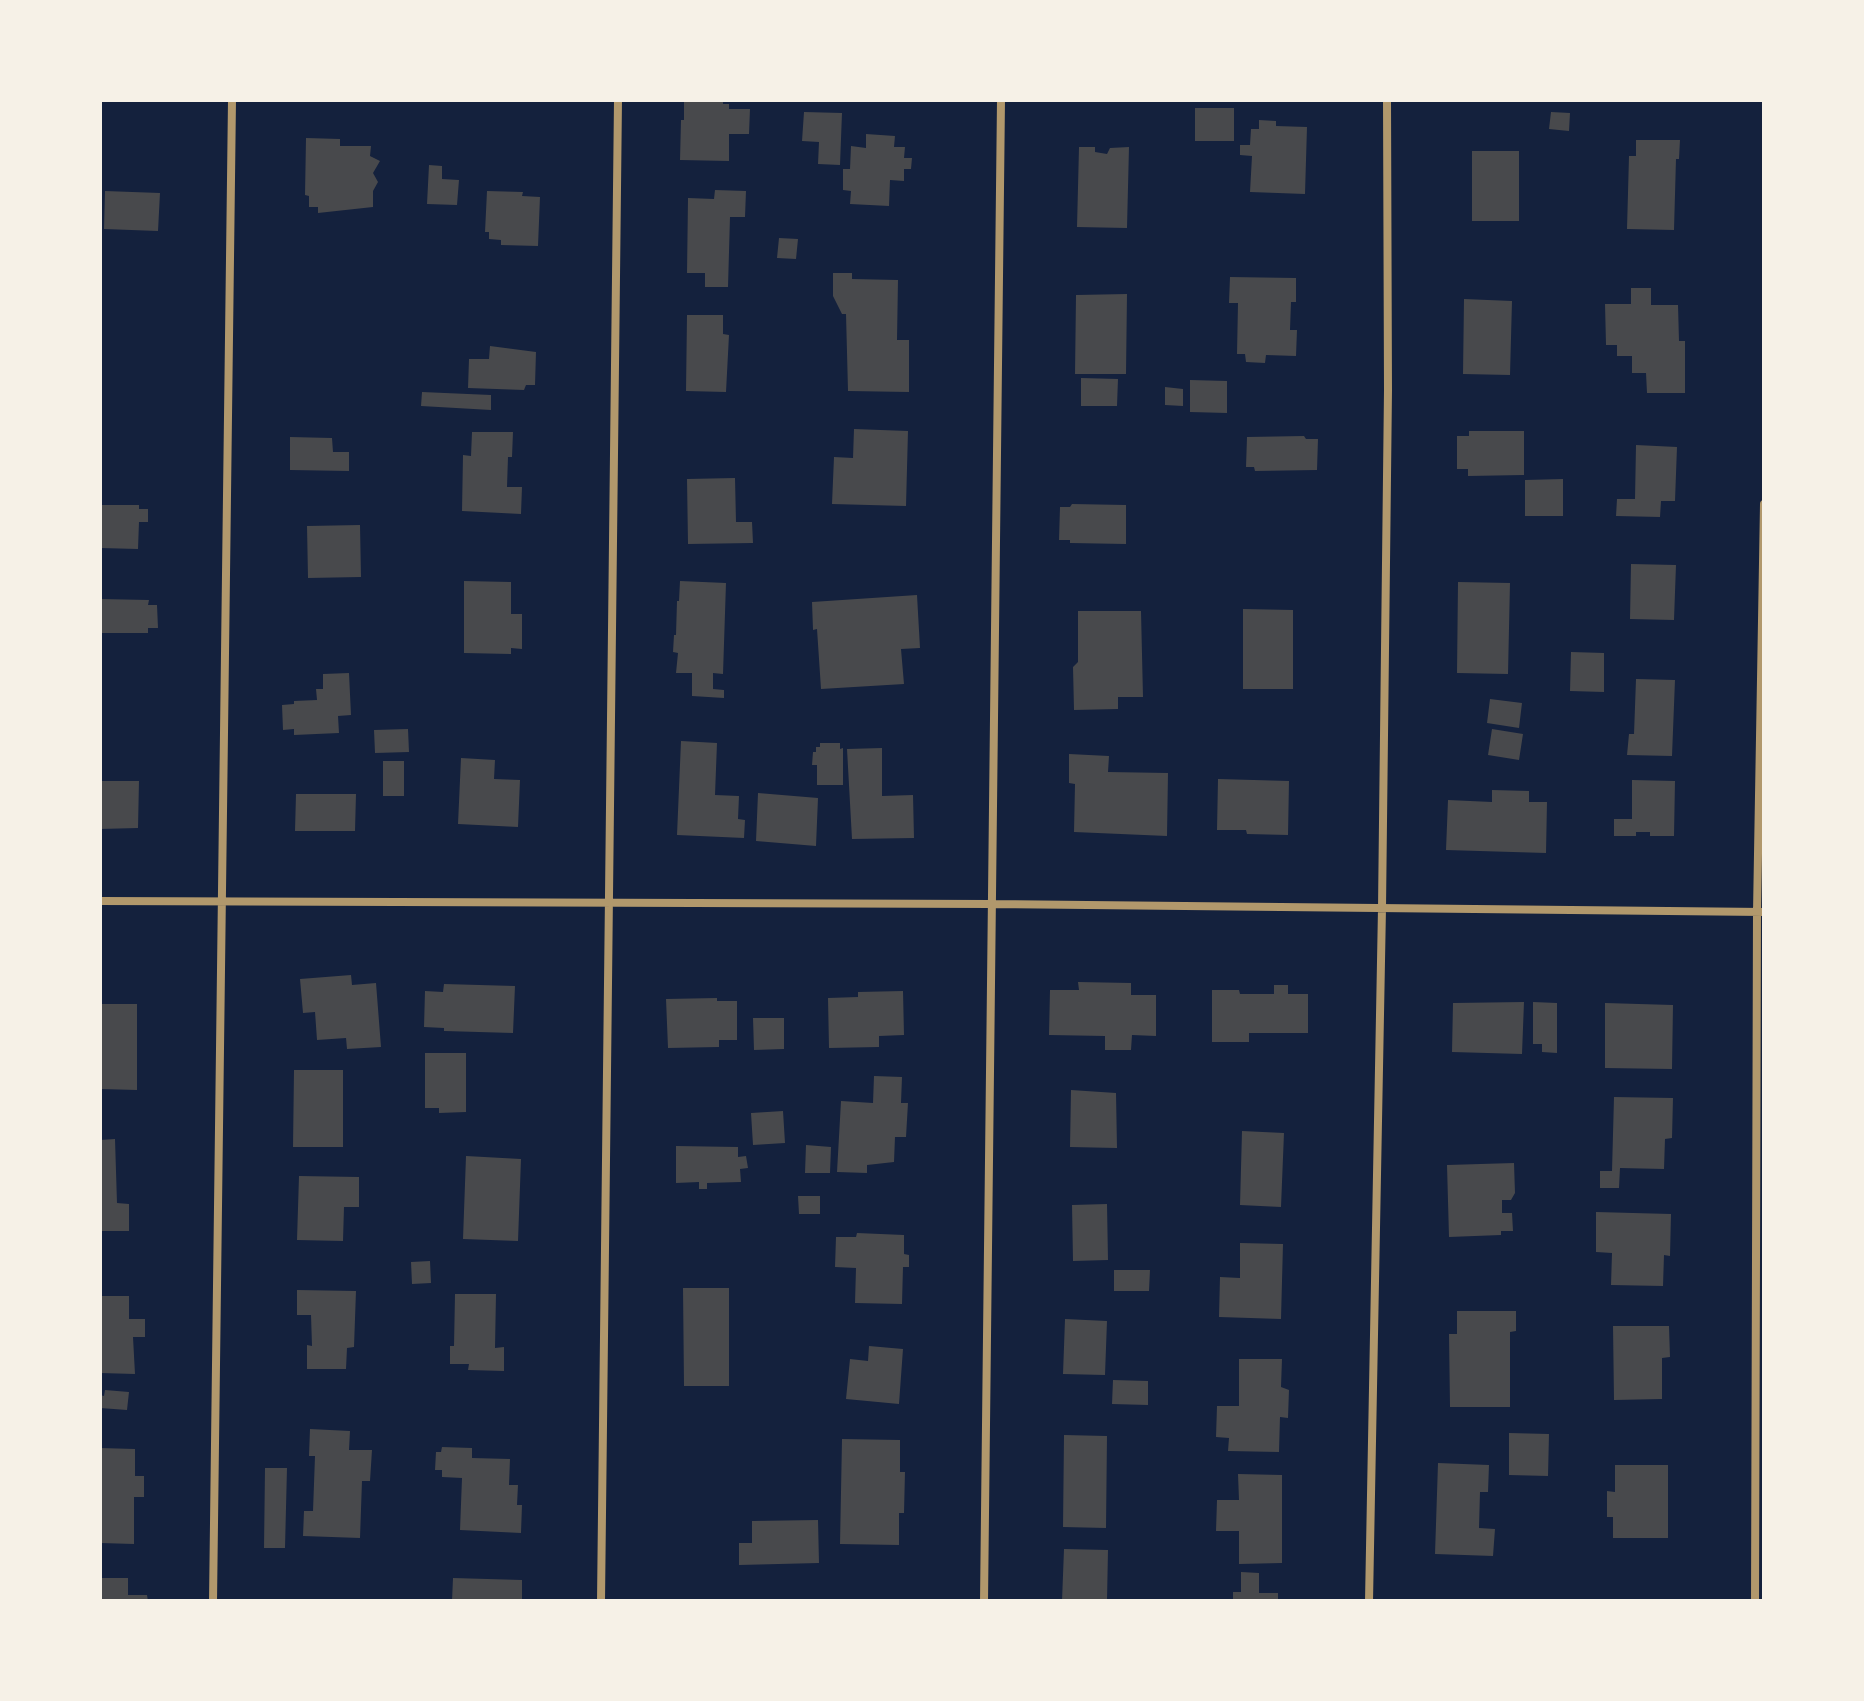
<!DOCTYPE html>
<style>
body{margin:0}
#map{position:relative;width:1864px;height:1701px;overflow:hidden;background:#14213d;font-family:Helvetica,sans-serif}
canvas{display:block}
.frame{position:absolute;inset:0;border:102px solid #f6f1e7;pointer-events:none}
</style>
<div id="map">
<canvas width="1864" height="1701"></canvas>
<div class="frame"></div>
</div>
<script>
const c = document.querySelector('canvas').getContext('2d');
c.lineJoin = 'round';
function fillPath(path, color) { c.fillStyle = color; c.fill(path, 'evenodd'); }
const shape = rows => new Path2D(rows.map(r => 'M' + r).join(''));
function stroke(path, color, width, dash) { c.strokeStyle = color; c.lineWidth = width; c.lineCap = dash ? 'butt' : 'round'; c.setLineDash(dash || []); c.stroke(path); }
fillPath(shape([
 [688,100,723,100,723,104,729,104,729,109,750,109,749,134,729,134,729,161,680,160,681,120,684,120,684,101],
 [1195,108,1234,108,1234,141,1195,141],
 [804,112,842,113,840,165,818,164,819,142,802,141],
 [1551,112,1570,113,1569,131,1549,129],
 [1259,120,1276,121,1276,126,1307,127,1305,194,1250,192,1252,156,1240,155,1240,145,1250,145,1251,129,1259,129],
 [866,134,895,136,894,147,905,147,904,158,912,158,911,169,904,169,904,181,890,180,889,206,850,204,851,191,843,190,843,169,850,169,851,146,866,148],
 [306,138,340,139,340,146,371,146,370,156,380,161,373,173,378,182,373,191,373,207,318,213,318,207,309,207,309,196,305,195],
 [1636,140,1680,140,1679,159,1676,159,1674,230,1627,229,1629,156,1636,156],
 [1079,147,1095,147,1095,152,1107,154,1110,148,1129,147,1127,228,1077,227],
 [1472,151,1519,151,1519,221,1472,221],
 [429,165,442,166,442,179,459,180,457,205,427,204],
 [715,190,746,191,745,217,730,217,728,287,705,287,705,273,687,273,688,198,714,199],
 [105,191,160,193,158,231,104,229],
 [487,191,523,192,522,196,540,197,538,246,501,245,501,240,489,239,489,232,485,232],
 [779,238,798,239,796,259,777,258],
 [833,273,852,273,852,279,898,280,897,340,909,340,909,392,848,391,846,314,842,314,833,296],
 [1230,277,1296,278,1296,302,1291,302,1290,330,1297,330,1296,356,1266,355,1265,363,1246,362,1245,354,1237,354,1238,303,1229,303],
 [1631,288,1651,288,1651,305,1678,305,1679,341,1685,341,1685,393,1647,393,1646,373,1632,373,1632,356,1617,356,1617,345,1606,345,1605,304,1631,304],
 [1127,294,1126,374,1075,374,1076,295],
 [1464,299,1512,301,1510,375,1463,374],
 [687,315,723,315,723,334,729,335,726,392,686,391],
 [490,346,536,352,535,385,526,385,524,390,468,388,469,359,489,359],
 [1081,378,1118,379,1117,406,1081,406],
 [1190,380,1227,381,1227,413,1190,412],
 [1165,387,1183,389,1183,406,1165,405],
 [422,392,491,395,491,410,421,406],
 [854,429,908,431,906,506,832,504,834,457,853,458],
 [1469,431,1524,431,1524,475,1468,476,1468,469,1457,469,1457,436,1469,436],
 [472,432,513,432,512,457,508,457,507,487,522,487,521,514,462,511,463,455,471,456],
 [1304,436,1306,439,1318,439,1317,470,1255,471,1254,467,1246,467,1247,437],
 [290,437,332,438,333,452,349,452,349,471,290,470],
 [1636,445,1677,447,1675,501,1661,501,1660,517,1616,516,1617,499,1635,499],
 [735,478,736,522,752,522,753,543,688,544,687,479],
 [1563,479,1563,516,1525,516,1525,480],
 [1072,504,1126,505,1126,544,1070,543,1070,540,1059,540,1060,507,1070,507],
 [100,505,139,505,139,509,148,509,148,522,139,522,138,549,100,548],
 [360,525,361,577,308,578,307,526],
 [1631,564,1676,565,1674,620,1630,619],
 [464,581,511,582,511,614,522,614,522,649,511,648,511,654,464,653],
 [680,581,726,583,723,674,713,673,713,689,724,690,724,698,692,696,692,673,676,673,678,653,673,652,674,635,676,635,677,601,679,601],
 [1458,582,1510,583,1508,674,1457,673],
 [917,595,920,648,901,649,904,684,821,689,817,629,813,630,812,602],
 [100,599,149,600,148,605,157,605,158,628,148,628,148,633,100,633],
 [1243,609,1293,610,1293,689,1243,689],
 [1078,611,1141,611,1143,697,1118,697,1118,709,1074,710,1073,667,1078,662],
 [1571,652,1604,653,1604,692,1570,691],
 [349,673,351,715,338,716,339,733,294,735,294,729,283,730,282,705,294,704,294,701,317,700,316,689,323,689,323,674],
 [1636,679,1675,680,1672,756,1627,755,1629,734,1634,734],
 [1490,699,1522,703,1519,728,1487,723],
 [408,729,409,752,375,753,374,730],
 [1492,729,1523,734,1519,760,1488,755],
 [681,741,717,743,715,795,739,796,738,819,745,820,744,838,677,835],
 [820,743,840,743,840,749,843,748,843,785,817,785,817,765,812,765,813,752,816,752,816,747,820,747],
 [882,748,882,796,913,795,914,838,852,839,847,749],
 [1069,754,1109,756,1108,772,1168,773,1167,836,1074,832,1075,784,1069,783],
 [461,758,495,760,494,779,520,780,518,827,458,824],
 [383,761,404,761,404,796,383,796],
 [1218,779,1289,781,1288,835,1247,834,1246,830,1217,830],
 [1632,780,1675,781,1674,836,1650,836,1650,832,1636,832,1636,836,1614,836,1614,819,1632,819],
 [100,781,139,781,138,828,100,829],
 [1492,790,1529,791,1529,802,1547,802,1546,853,1446,850,1448,800,1492,802],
 [758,793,818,798,816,846,756,841],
 [296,794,356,794,355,831,295,831],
 [351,975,352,985,376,983,381,1047,347,1049,346,1038,317,1040,315,1012,303,1013,300,979],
 [1078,982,1131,983,1131,995,1156,995,1156,1036,1132,1035,1131,1050,1105,1050,1105,1036,1049,1035,1050,990,1079,990],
 [444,984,515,986,513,1033,444,1031,444,1028,424,1027,425,991,443,992],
 [1274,985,1288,985,1288,994,1308,994,1308,1033,1249,1033,1249,1042,1212,1042,1212,990,1239,990,1240,994,1274,994],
 [903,991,904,1035,879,1036,879,1047,829,1048,828,998,858,997,858,992],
 [717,998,717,1001,737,1001,737,1040,719,1040,719,1047,668,1048,666,999],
 [1524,1002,1522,1054,1452,1052,1453,1003],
 [1533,1002,1557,1003,1557,1053,1542,1052,1542,1044,1533,1044],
 [1605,1003,1673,1005,1672,1069,1605,1068],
 [100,1004,137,1004,137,1090,100,1089],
 [753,1018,784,1018,784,1049,754,1050],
 [425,1053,466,1053,466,1112,439,1113,439,1108,425,1108],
 [294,1070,343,1070,343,1147,293,1147],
 [874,1076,902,1077,901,1103,908,1103,906,1137,895,1137,894,1162,867,1165,867,1173,837,1172,841,1101,873,1103],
 [1071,1090,1116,1093,1117,1148,1070,1147],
 [1614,1097,1673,1098,1672,1138,1665,1139,1664,1169,1620,1168,1619,1188,1600,1188,1600,1171,1612,1171],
 [783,1111,785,1143,753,1145,751,1113],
 [1242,1131,1284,1133,1281,1207,1240,1205],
 [115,1139,117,1203,129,1204,129,1231,100,1231,100,1140],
 [806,1145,831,1147,830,1173,805,1173],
 [676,1146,738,1147,738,1157,746,1156,748,1168,740,1169,741,1182,707,1183,707,1189,699,1189,699,1182,676,1183],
 [466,1156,521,1159,518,1241,463,1239],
 [1514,1163,1515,1193,1511,1200,1502,1200,1502,1213,1512,1213,1513,1231,1501,1231,1501,1235,1449,1237,1447,1165],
 [299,1176,359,1177,359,1207,344,1207,343,1241,297,1240],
 [798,1196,820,1196,820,1214,799,1214],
 [1107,1204,1108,1260,1073,1261,1072,1205],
 [1596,1212,1671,1214,1670,1256,1664,1255,1663,1286,1611,1285,1612,1253,1596,1252],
 [857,1233,904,1235,904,1254,909,1255,909,1267,903,1267,902,1304,855,1303,856,1268,835,1267,836,1237,856,1237],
 [1240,1243,1283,1244,1281,1319,1219,1317,1220,1277,1240,1278],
 [430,1261,431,1283,412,1284,411,1262],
 [1114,1270,1150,1270,1149,1291,1114,1291],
 [683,1288,729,1288,729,1386,684,1386],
 [297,1290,356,1291,354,1347,347,1348,346,1369,307,1369,307,1345,312,1346,311,1315,297,1315],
 [455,1294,496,1294,495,1348,504,1347,504,1371,468,1370,469,1364,450,1364,450,1346,454,1346],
 [100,1296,129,1296,129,1319,145,1319,145,1337,133,1337,135,1374,100,1373],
 [1457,1311,1516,1311,1516,1331,1510,1332,1510,1407,1450,1407,1449,1334,1457,1334],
 [1065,1319,1107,1321,1105,1375,1063,1374],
 [1613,1326,1669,1326,1670,1357,1662,1358,1662,1399,1614,1400],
 [869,1346,903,1349,899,1404,846,1399,850,1359,868,1361],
 [1239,1359,1282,1359,1281,1387,1289,1390,1288,1418,1280,1417,1279,1452,1228,1451,1229,1438,1216,1437,1217,1406,1239,1406],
 [1113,1380,1148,1381,1148,1405,1112,1404],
 [105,1390,129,1392,127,1410,100,1408,100,1395,104,1396],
 [310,1429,350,1431,349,1450,372,1450,370,1481,362,1481,360,1538,303,1536,304,1511,313,1511,315,1456,309,1456],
 [1509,1433,1549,1434,1548,1476,1509,1475],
 [1064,1435,1107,1436,1106,1528,1063,1527],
 [842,1439,900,1440,900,1472,905,1472,904,1513,899,1513,899,1545,840,1544],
 [442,1447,472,1448,472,1458,510,1459,509,1485,518,1485,517,1505,522,1505,521,1533,460,1530,462,1478,442,1477,442,1470,435,1470,436,1452,441,1452],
 [100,1448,135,1449,135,1476,144,1476,144,1497,134,1497,134,1544,100,1543],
 [1438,1463,1489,1465,1488,1492,1480,1492,1479,1528,1495,1529,1493,1556,1435,1554],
 [1615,1465,1668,1465,1668,1538,1613,1538,1613,1517,1607,1517,1607,1491,1615,1492],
 [265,1468,287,1468,285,1548,264,1548],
 [1238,1474,1282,1475,1282,1563,1239,1564,1239,1531,1216,1531,1217,1500,1239,1500],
 [818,1520,819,1563,739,1565,739,1543,752,1543,752,1521],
 [1064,1549,1108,1550,1107,1601,1062,1601],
 [1241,1572,1259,1573,1259,1593,1278,1593,1278,1601,1233,1601,1233,1592,1241,1592],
 [100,1578,128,1578,128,1595,147,1595,148,1601,100,1601],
 [453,1578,522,1580,522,1601,452,1601]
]), '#48494c');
stroke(shape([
 [100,901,991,904,1764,912],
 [213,1601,232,100],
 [601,1601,618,100],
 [984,1601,1001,100],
 [1369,1601,1382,908,1388,390,1387,100],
 [1755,1601,1757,912,1764,504]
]), '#b1986c', 8);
</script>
